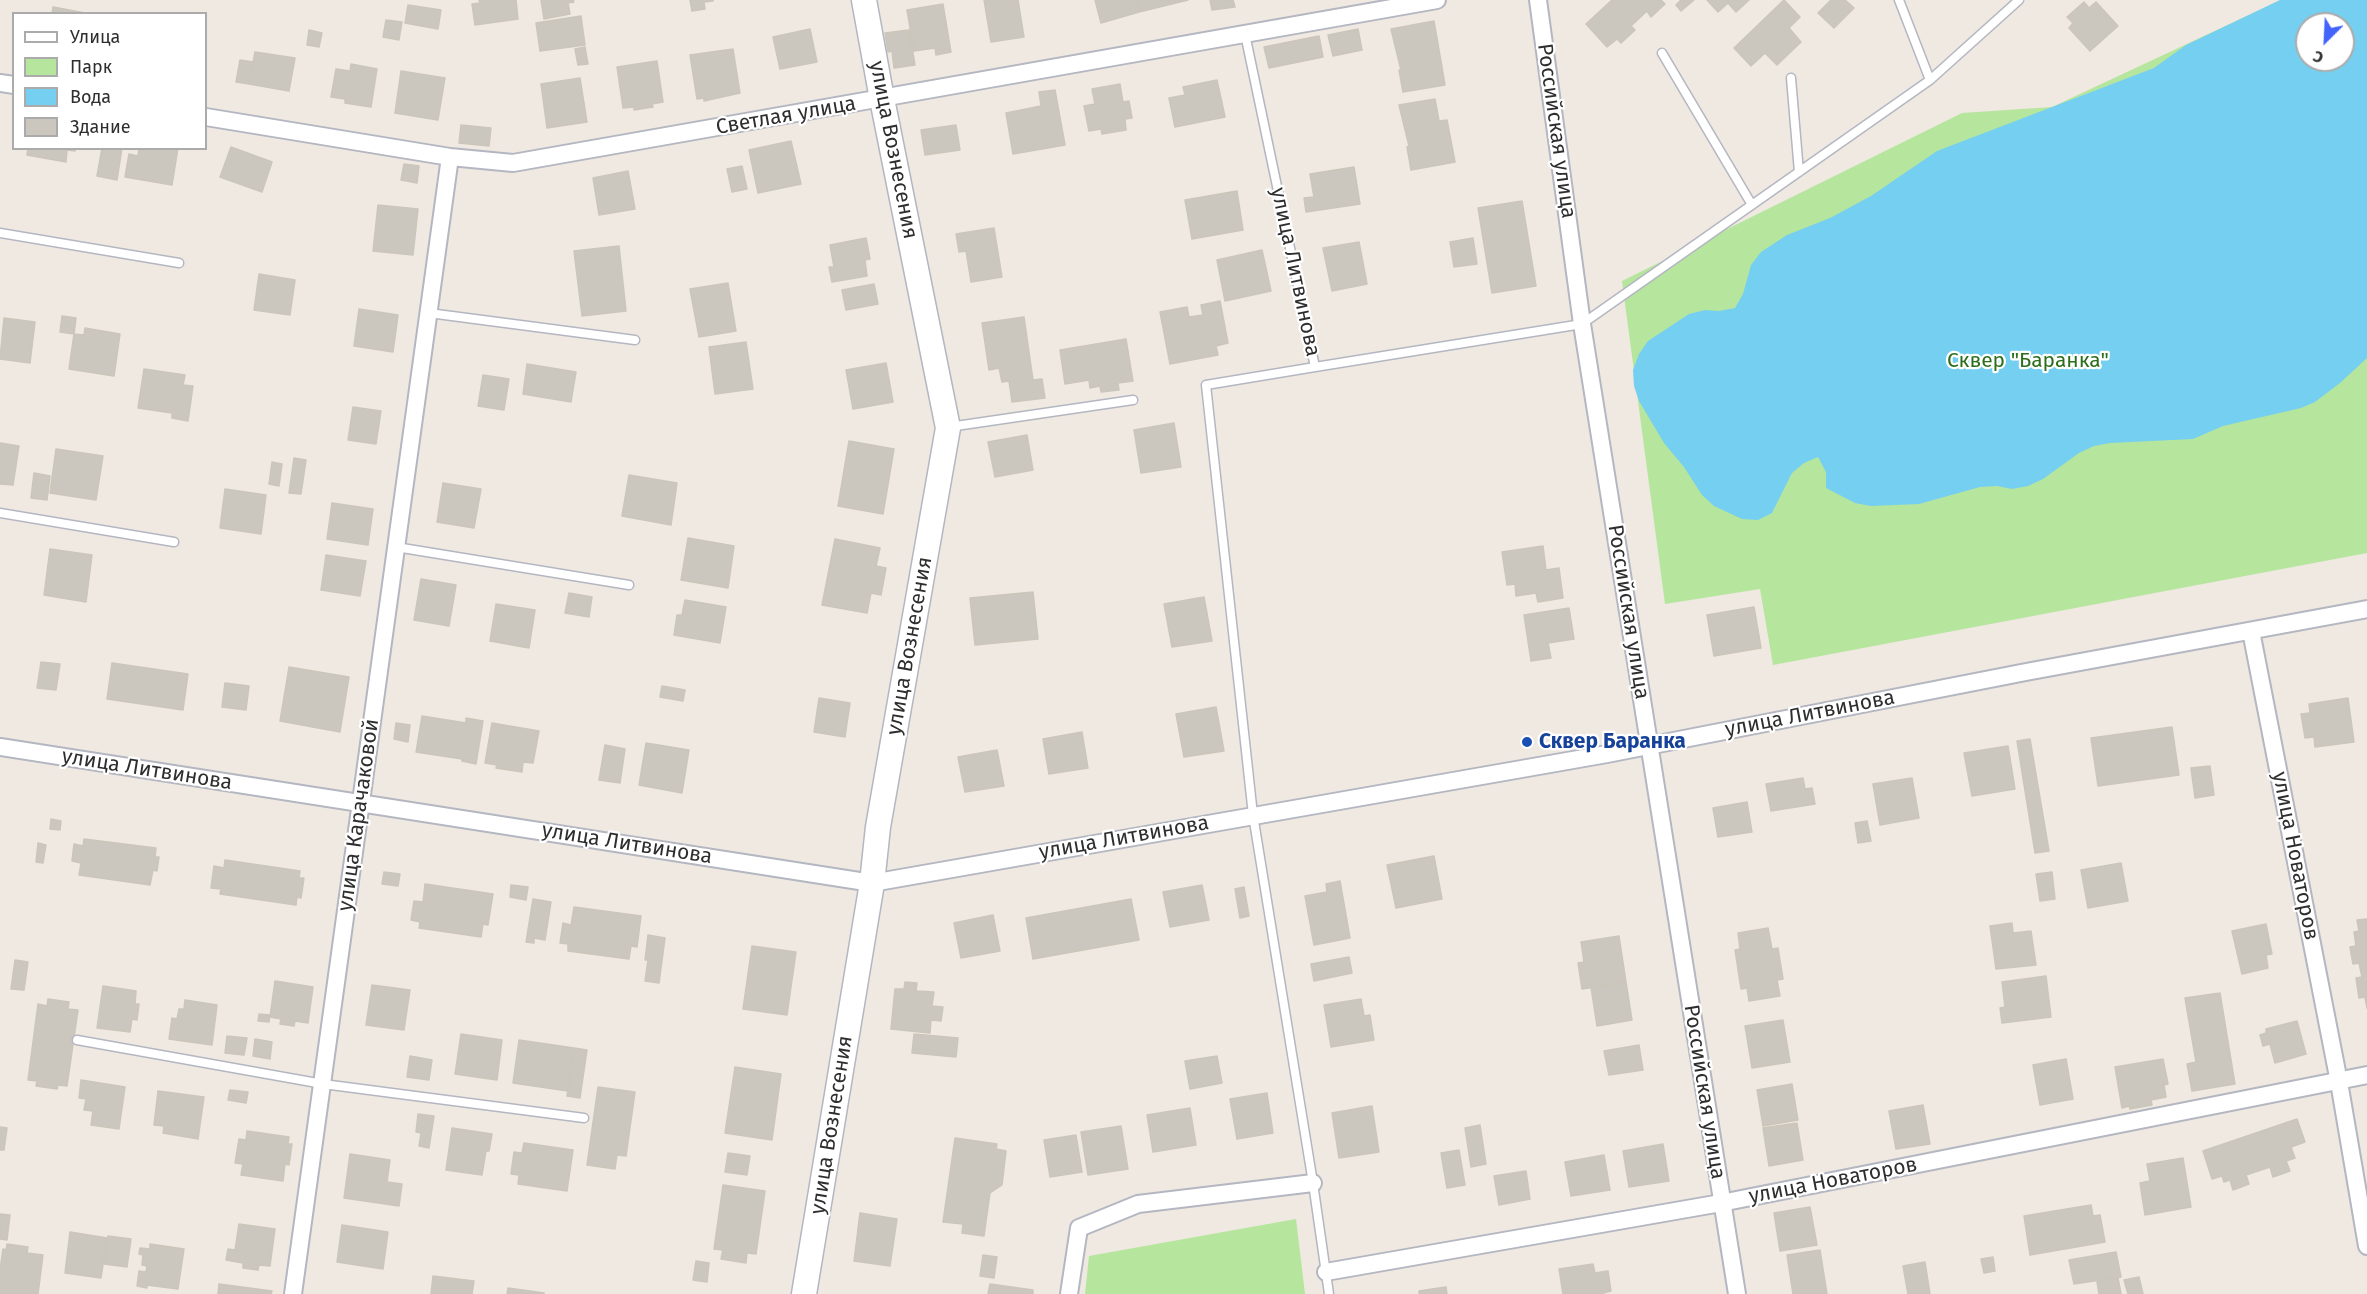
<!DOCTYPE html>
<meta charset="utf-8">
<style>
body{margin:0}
#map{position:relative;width:2367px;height:1294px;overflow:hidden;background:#efe9e1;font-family:"Fira Sans",sans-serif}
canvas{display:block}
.legend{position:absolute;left:12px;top:12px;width:195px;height:138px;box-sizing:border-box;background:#fff;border:2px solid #ababab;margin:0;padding:8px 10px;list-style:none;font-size:18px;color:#2e2e2e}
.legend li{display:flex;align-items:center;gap:12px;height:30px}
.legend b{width:30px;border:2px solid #ababab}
.north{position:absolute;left:2295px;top:12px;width:60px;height:60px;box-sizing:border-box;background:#fff;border:2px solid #ababab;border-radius:50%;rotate:204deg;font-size:16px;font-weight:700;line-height:24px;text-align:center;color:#2e2e2e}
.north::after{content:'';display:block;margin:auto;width:21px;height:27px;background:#4264fb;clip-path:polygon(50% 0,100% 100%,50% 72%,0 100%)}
</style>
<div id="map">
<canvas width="2367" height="1294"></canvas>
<ul class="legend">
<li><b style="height:8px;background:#fff"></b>Улица</li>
<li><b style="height:16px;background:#b6e59e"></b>Парк</li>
<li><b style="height:16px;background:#75cff0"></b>Вода</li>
<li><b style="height:16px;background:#cbc7bf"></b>Здание</li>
</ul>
<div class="north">С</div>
</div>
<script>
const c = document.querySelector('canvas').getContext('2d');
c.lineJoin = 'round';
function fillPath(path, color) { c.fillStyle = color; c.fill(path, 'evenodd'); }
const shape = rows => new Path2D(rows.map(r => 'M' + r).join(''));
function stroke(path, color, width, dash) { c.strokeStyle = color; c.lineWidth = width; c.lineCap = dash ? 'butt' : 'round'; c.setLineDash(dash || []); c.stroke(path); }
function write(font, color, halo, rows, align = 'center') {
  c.font = font + ' "Fira Sans",sans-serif'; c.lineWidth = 4.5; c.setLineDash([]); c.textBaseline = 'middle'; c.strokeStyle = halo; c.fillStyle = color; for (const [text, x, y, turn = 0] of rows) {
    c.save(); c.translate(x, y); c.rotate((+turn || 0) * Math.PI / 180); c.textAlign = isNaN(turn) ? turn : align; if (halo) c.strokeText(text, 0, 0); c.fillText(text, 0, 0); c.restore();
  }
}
fillPath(shape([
 [2281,0,2367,0,2367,553,1773,665,1760,589,1665,604,1622,281,1962,113,2052,107],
 [2307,24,2343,24,2343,60,2307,60],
 [1296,1219,1305,1294,1085,1294,1089,1256]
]), '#b6e59e');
fillPath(shape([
 [2280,0,2367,0,2367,358,2340,383,2315,402,2301,408,2223,426,2193,439,2110,443,2094,446,2079,453,2043,479,2028,486,2012,489,1997,486,1980,487,1919,504,1871,506,1855,503,1826,488,1826,472,1818,457,1804,463,1792,473,1772,513,1758,520,1742,519,1714,506,1702,495,1684,467,1664,443,1639,401,1634,386,1633,370,1639,354,1648,341,1689,314,1705,310,1719,311,1735,308,1743,294,1751,265,1761,252,1787,235,1830,218,1871,196,1937,151,2154,68,2186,45],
 [2307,24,2343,24,2343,60,2307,60]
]), '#75cff0');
const building = shape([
 [479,0,516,0,518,19,475,25,472,4,480,3,479,0],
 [541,0,573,0,574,2,568,3,570,14,544,19,541,0],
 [690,0,713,0,713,1,704,2,705,9,692,11,690,0],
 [984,0,1018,0,1024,37,991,42,984,0],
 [1095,0,1136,0,1139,12,1101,23,1095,0],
 [1136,0,1188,0,1139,12,1136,0],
 [1210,0,1233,0,1235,7,1212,10,1210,0],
 [1612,0,1661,0,1665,4,1651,17,1647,11,1631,26,1635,30,1621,43,1617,39,1607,47,1586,24,1612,0],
 [1681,0,1694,0,1681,11,1676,5,1681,0],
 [1707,0,1749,0,1736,12,1728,3,1718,12,1707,0],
 [1784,0,1800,17,1789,28,1801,42,1777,65,1765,53,1751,66,1734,48,1784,0],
 [1831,0,1845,0,1854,8,1834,28,1818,13,1831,0],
 [2084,2,2089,8,2096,2,2118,26,2090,51,2069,28,2073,23,2067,17,2084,2],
 [943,4,951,52,936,55,935,48,914,51,907,10,943,4],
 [408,5,441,10,438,29,405,23,408,5],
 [53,7,90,14,52,14,53,7],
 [581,16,585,45,540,51,536,23,581,16],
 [386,20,402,22,399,40,383,37,386,20],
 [1434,21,1445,85,1403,92,1399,70,1401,70,1391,29,1434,21],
 [810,29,817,62,780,69,773,37,810,29],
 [1358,29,1362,50,1333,56,1328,35,1358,29],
 [309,30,322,33,319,47,307,45,309,30],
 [909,30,915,65,894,68,892,51,888,52,885,33,909,30],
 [1319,36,1323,57,1269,68,1264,47,1319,36],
 [585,47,588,64,578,65,575,49,585,47],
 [733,49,740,93,704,101,704,98,697,99,690,55,733,49],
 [255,52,295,58,289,91,249,84,255,52],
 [240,60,253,62,249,84,236,82,240,60],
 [657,61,663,102,652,104,653,107,634,110,634,107,623,108,617,67,657,61],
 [351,64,377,69,371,107,345,103,345,99,331,97,336,69,350,71,351,64],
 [401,71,445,78,438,120,395,113,401,71],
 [580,78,587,122,547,128,541,84,580,78],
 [1217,80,1225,117,1175,127,1169,98,1185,95,1183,87,1217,80],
 [1120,84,1123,102,1129,101,1132,118,1125,119,1126,130,1102,134,1101,129,1089,131,1084,106,1095,104,1092,89,1120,84],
 [1055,90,1065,145,1013,154,1006,113,1041,106,1039,92,1055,90],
 [1435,99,1439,121,1447,120,1455,162,1411,170,1407,147,1409,146,1399,105,1435,99],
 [461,125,491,128,489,146,459,143,461,125],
 [956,125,960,150,925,155,921,130,956,125],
 [791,141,801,184,758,193,749,150,791,141],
 [231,147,272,162,262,192,220,177,231,147],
 [75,148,75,151,67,150,66,162,27,155,28,148,75,148],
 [102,148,122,148,117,180,97,176,102,148],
 [139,148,178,148,172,185,125,177,129,154,138,156,139,148],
 [404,164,419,166,417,183,401,180,404,164],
 [742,166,747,189,732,192,727,169,742,166],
 [1354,167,1360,204,1306,212,1304,198,1314,197,1310,174,1354,167],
 [628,171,635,209,599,215,593,178,628,171],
 [1237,191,1243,230,1192,239,1185,200,1237,191],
 [1522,201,1536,286,1492,293,1478,208,1522,201],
 [378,205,418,209,413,255,373,251,378,205],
 [994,228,1002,277,971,282,966,251,959,252,956,234,994,228],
 [866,238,870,259,865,260,867,276,832,282,829,267,834,267,830,245,866,238],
 [1473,238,1477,264,1454,267,1450,242,1473,238],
 [1359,242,1367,284,1332,291,1323,248,1359,242],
 [619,246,626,311,582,316,574,251,619,246],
 [1262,250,1271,291,1225,301,1217,260,1262,250],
 [259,274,295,280,290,315,254,310,259,274],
 [728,283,736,331,699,337,690,289,728,283],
 [874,284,878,304,846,310,842,290,874,284],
 [1220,301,1228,343,1216,346,1218,355,1170,364,1160,312,1187,307,1189,317,1203,315,1201,305,1220,301],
 [359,309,398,315,393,352,354,346,359,309],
 [62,316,76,318,74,334,60,332,62,316],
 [1024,317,1033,380,1042,379,1045,398,1012,402,1009,381,1002,382,999,368,989,370,982,323,1024,317],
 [4,318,35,322,30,363,0,359,4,318],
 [85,328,120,334,114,376,69,369,74,334,84,335,85,328],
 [1126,339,1133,381,1118,383,1119,390,1101,392,1100,386,1090,388,1089,380,1065,384,1060,350,1126,339],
 [746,342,753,389,715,394,709,347,746,342],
 [886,363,893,402,853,409,846,370,886,363],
 [527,364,576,372,571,402,523,394,527,364],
 [144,369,185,375,183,385,193,386,188,421,172,418,172,413,138,408,144,369],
 [483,375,509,379,504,410,478,406,483,375],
 [353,407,381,411,376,444,348,440,353,407],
 [1174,423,1181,467,1141,473,1134,430,1174,423],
 [1027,435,1033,470,995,477,988,442,1027,435],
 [849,441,894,449,883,514,838,506,849,441],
 [0,443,19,446,13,485,0,484,0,443],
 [56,449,103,456,96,500,50,493,56,449],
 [294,458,306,460,301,494,289,493,294,458],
 [272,462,282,464,279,486,269,484,272,462],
 [34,473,50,476,47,500,31,498,34,473],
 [629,475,677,483,671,525,622,516,629,475],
 [443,483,481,489,474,528,437,522,443,483],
 [225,489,266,495,261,534,220,528,225,489],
 [332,503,373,509,368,545,327,539,332,503],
 [688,538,734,546,728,588,681,580,688,538],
 [835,539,880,548,876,566,886,568,881,595,871,593,867,613,822,605,835,539],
 [1543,546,1546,570,1559,568,1563,598,1538,602,1536,593,1516,596,1515,584,1507,585,1502,552,1543,546],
 [50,549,92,555,86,602,44,595,50,549],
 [326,555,366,561,360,596,321,590,326,555],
 [421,579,456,585,449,626,414,620,421,579],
 [1033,592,1038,639,975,645,970,598,1033,592],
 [569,593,592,597,589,617,565,613,569,593],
 [1204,597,1212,641,1172,647,1164,604,1204,597],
 [685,600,726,607,720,643,674,635,677,615,682,615,685,600],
 [496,604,535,610,529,648,490,641,496,604],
 [1754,607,1761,648,1714,656,1707,615,1754,607],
 [1569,608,1574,639,1548,643,1551,658,1531,661,1524,615,1569,608],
 [41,662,60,664,56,690,37,688,41,662],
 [112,663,188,674,183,710,107,699,112,663],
 [289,667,349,677,340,732,280,721,289,667],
 [225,683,249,686,246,710,222,707,225,683],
 [662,686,685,690,683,701,660,697,662,686],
 [819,698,850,703,845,737,814,732,819,698],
 [2348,698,2354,742,2315,747,2314,737,2305,738,2301,714,2310,713,2309,704,2348,698],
 [1216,707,1224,751,1184,757,1176,714,1216,707],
 [422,716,466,723,466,718,483,721,476,764,462,761,462,759,416,752,422,716],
 [396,723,410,725,408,742,394,739,396,723],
 [492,723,539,731,533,763,523,762,522,772,496,768,497,765,485,763,492,723],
 [2172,727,2179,775,2098,786,2091,738,2172,727],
 [1082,732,1088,768,1049,774,1043,739,1082,732],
 [2030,739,2049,851,2035,853,2017,741,2030,739],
 [646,743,689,750,682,793,639,785,646,743],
 [605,745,625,749,620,783,599,780,605,745],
 [2008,746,2015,789,1972,796,1964,753,2008,746],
 [997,750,1004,786,965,792,958,757,997,750],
 [2210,766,2214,795,2195,798,2191,768,2210,766],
 [1803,778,1805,789,1812,788,1815,804,1771,811,1766,784,1803,778],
 [1912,778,1919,818,1880,825,1873,784,1912,778],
 [1747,802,1752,832,1718,837,1713,808,1747,802],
 [51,819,61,821,60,830,50,829,51,819],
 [1867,821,1871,841,1858,843,1855,823,1867,821],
 [84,839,156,848,155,857,159,857,157,871,153,870,150,885,79,875,81,863,72,861,74,844,83,846,84,839],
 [38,843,46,845,43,863,36,862,38,843],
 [1434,856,1442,899,1396,908,1387,865,1434,856],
 [225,860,300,871,299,878,304,878,301,898,297,897,296,905,220,894,221,889,211,888,214,866,224,868,225,860],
 [2121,863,2128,901,2088,908,2081,870,2121,863],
 [384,872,400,874,398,886,382,884,384,872],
 [2052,872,2055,899,2040,901,2036,874,2052,872],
 [1340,881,1350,938,1314,945,1305,896,1327,892,1326,884,1340,881],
 [425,884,493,894,488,925,483,924,481,937,419,928,420,922,411,920,414,901,423,902,425,884],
 [511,885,528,887,526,900,510,897,511,885],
 [1202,885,1209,920,1170,927,1163,892,1202,885],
 [1244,887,1249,916,1240,918,1235,889,1244,887],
 [533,899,551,902,545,940,534,938,534,943,526,942,533,899],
 [1131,899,1139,940,1033,959,1026,918,1131,899],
 [574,907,641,916,637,947,631,946,629,959,568,951,568,944,560,943,563,923,571,925,574,907],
 [993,915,1000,951,961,958,954,923,993,915],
 [2367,919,2367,1008,2365,997,2359,998,2356,978,2362,977,2359,963,2353,964,2350,947,2356,946,2354,932,2359,931,2357,920,2367,919],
 [2012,923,2013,933,2031,931,2036,965,1996,969,1990,926,2012,923],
 [2266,924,2272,954,2266,955,2268,968,2242,974,2232,931,2266,924],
 [1768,928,1772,949,1778,948,1783,979,1777,980,1780,996,1749,1001,1747,988,1741,989,1735,950,1740,949,1738,933,1768,928],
 [648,935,665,938,659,983,645,981,648,960,645,960,648,935],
 [1619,936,1626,982,1582,989,1578,963,1584,962,1581,942,1619,936],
 [752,946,796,952,787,1015,743,1009,752,946],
 [1349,957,1352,973,1314,981,1311,964,1349,957],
 [15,960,28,962,24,990,11,989,15,960],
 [2046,976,2051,1017,2002,1023,2000,1008,2005,1007,2002,982,2046,976],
 [275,981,313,987,308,1023,295,1021,294,1026,280,1024,281,1019,270,1017,275,981],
 [905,982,917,983,916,991,934,992,932,1006,943,1007,941,1021,931,1020,930,1033,891,1029,895,989,904,989,905,982],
 [1626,982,1632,1020,1597,1026,1591,987,1626,982],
 [372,985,410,990,404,1030,366,1025,372,985],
 [103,986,136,991,135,1004,139,1004,137,1020,132,1019,130,1032,97,1028,103,986],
 [2220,993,2235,1084,2192,1091,2187,1064,2196,1062,2185,998,2220,993],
 [48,999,69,1002,68,1009,78,1010,67,1086,58,1085,57,1089,36,1086,37,1081,28,1080,38,1004,47,1006,48,999],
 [1361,999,1364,1016,1370,1015,1374,1040,1331,1047,1324,1005,1361,999],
 [185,1000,217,1005,212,1045,169,1039,172,1018,177,1019,179,1009,184,1009,185,1000],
 [259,1014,270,1015,269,1022,258,1021,259,1014],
 [1783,1020,1790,1062,1752,1068,1745,1026,1783,1020],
 [2297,1021,2306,1054,2275,1063,2270,1044,2263,1046,2260,1035,2266,1033,2266,1029,2297,1021],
 [461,1034,502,1040,497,1080,455,1074,461,1034],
 [914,1034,958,1038,956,1057,912,1053,914,1034],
 [227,1036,247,1038,244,1055,225,1053,227,1036],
 [255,1039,272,1042,270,1059,253,1056,255,1039],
 [519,1040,574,1048,568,1091,513,1083,519,1040],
 [1639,1045,1643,1070,1609,1075,1604,1051,1639,1045],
 [574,1048,587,1050,580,1098,567,1096,574,1048],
 [410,1056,432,1060,429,1080,407,1077,410,1056],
 [1217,1056,1222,1083,1190,1089,1185,1061,1217,1056],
 [2066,1059,2073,1099,2040,1105,2033,1065,2066,1059],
 [2163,1059,2168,1084,2164,1085,2166,1097,2151,1100,2152,1105,2130,1109,2129,1106,2122,1108,2115,1067,2163,1059],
 [735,1067,781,1074,772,1140,725,1133,735,1067],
 [81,1080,125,1087,119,1129,91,1125,93,1111,84,1110,86,1099,79,1098,81,1080],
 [1792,1084,1798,1120,1763,1126,1757,1090,1792,1084],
 [598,1087,635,1092,626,1156,617,1155,615,1169,587,1165,598,1087],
 [230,1090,248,1092,246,1103,228,1100,230,1090],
 [158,1091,204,1097,198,1139,163,1133,164,1126,154,1125,158,1091],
 [1267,1093,1273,1133,1237,1139,1230,1099,1267,1093],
 [1923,1105,1930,1144,1896,1149,1889,1111,1923,1105],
 [1372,1106,1379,1152,1339,1158,1332,1113,1372,1106],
 [1190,1108,1196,1145,1153,1152,1147,1115,1190,1108],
 [418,1114,434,1116,429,1148,419,1146,421,1133,416,1132,418,1114],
 [2297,1119,2305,1142,2291,1147,2295,1158,2286,1161,2290,1171,2273,1177,2270,1167,2246,1175,2249,1184,2233,1190,2230,1180,2224,1182,2222,1176,2212,1179,2203,1151,2297,1119],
 [1797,1123,1803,1160,1769,1166,1763,1128,1797,1123],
 [1480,1125,1486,1164,1471,1167,1465,1128,1480,1125],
 [1121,1126,1128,1169,1088,1175,1081,1132,1121,1126],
 [0,1127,7,1128,4,1150,0,1150,0,1127],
 [452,1128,492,1134,489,1151,486,1151,482,1175,446,1170,452,1128],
 [247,1131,289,1137,288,1144,292,1144,289,1165,285,1164,283,1181,241,1175,243,1164,235,1163,239,1139,246,1140,247,1131],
 [1076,1135,1082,1172,1050,1177,1044,1140,1076,1135],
 [955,1138,997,1144,996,1149,1006,1151,1002,1185,990,1193,984,1236,962,1233,963,1224,943,1222,955,1138],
 [524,1143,573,1150,567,1191,518,1184,519,1175,511,1174,514,1152,522,1153,524,1143],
 [1663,1144,1669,1181,1629,1187,1623,1151,1663,1144],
 [1459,1150,1465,1185,1447,1188,1441,1153,1459,1150],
 [728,1153,750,1156,747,1175,725,1172,728,1153],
 [350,1154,390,1160,387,1182,402,1184,399,1206,344,1198,350,1154],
 [1604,1155,1610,1190,1571,1196,1565,1162,1604,1155],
 [2183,1158,2191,1207,2145,1215,2140,1183,2150,1181,2147,1164,2183,1158],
 [1526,1171,1530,1199,1499,1205,1494,1176,1526,1171],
 [723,1185,765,1191,756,1254,747,1253,746,1263,721,1259,723,1250,714,1249,723,1185],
 [2091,1205,2093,1216,2100,1215,2105,1242,2030,1255,2024,1216,2091,1205],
 [1810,1207,1817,1245,1780,1251,1774,1213,1810,1207],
 [860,1213,897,1219,890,1266,854,1261,860,1213],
 [0,1214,10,1215,7,1240,0,1239,0,1214],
 [239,1224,275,1229,270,1266,259,1265,258,1270,243,1268,243,1263,226,1260,228,1249,235,1250,239,1224],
 [342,1225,388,1232,383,1269,337,1262,342,1225],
 [70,1232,107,1238,101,1278,65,1273,70,1232],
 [108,1236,131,1239,127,1267,104,1264,108,1236],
 [7,1244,28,1247,27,1253,43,1255,38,1294,0,1294,0,1270,3,1249,6,1250,7,1244],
 [150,1244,184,1249,178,1289,147,1285,147,1288,137,1286,139,1271,146,1272,147,1266,142,1265,143,1255,139,1254,140,1248,150,1249,150,1244],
 [1820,1250,1827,1294,1793,1294,1787,1255,1820,1250],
 [2116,1252,2121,1277,2074,1284,2069,1260,2116,1252],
 [983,1255,997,1257,994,1278,980,1276,983,1255],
 [1993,1257,1995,1271,1984,1273,1981,1259,1993,1257],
 [696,1261,709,1263,707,1282,693,1280,696,1261],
 [1925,1262,1930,1294,1908,1294,1903,1266,1925,1262],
 [1593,1264,1595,1273,1608,1271,1611,1291,1600,1294,1563,1294,1559,1269,1593,1264],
 [433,1276,474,1281,472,1294,431,1294,433,1276],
 [2139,1277,2143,1294,2128,1294,2124,1280,2139,1277],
 [2118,1278,2121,1294,2099,1294,2097,1282,2118,1278],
 [219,1284,272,1291,271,1294,218,1294,219,1284],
 [990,1284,1033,1290,1033,1294,988,1294,990,1284],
 [1446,1287,1447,1294,1419,1294,1419,1291,1446,1287],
 [508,1288,544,1293,544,1294,507,1294,508,1288]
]);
fillPath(building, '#cbc7bf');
stroke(building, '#cbc5ba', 1.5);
const lane = shape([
 [1899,0,1930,80],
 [1245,34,1315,367,1206,385,1253,815,1313,1183,1329,1294],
 [1662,53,1752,205],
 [1791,78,1799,172],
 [0,233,179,263],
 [429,313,635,340],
 [1315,367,1582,324,1930,80,2019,0],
 [949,427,1133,400],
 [0,513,174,542],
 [396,547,629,585],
 [77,1040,323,1084,584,1118]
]);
const street = shape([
 [1538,0,1582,324,1737,1294],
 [0,83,14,85],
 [206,117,450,157,513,163,1437,0],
 [2251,631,2339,1082,2367,1246],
 [0,747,872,883,1607,754,2026,672,2367,609],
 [1326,1272,1721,1203,2367,1075],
 [293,1294,450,157],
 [1069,1294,1079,1228,1138,1204,1313,1183]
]);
const secondary = shape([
 [804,1294,872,883,878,827,948,428,882,99,864,0]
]);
stroke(lane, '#b4b7c1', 11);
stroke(street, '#b4b7c1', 20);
stroke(secondary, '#b4b7c1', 27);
stroke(lane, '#fff', 8);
stroke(street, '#fff', 16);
stroke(secondary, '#fff', 24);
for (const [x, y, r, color] of [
 [1527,742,6,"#1a4fb4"]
]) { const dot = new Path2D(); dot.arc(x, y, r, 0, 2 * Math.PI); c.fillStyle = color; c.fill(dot); stroke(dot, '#fff', 2); }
write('21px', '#2e2e2e', '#fff', [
 ["Светлая улица",786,116,-10],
 ["Российская улица",1556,131,82],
 ["улица Вознесения",893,150,79],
 ["улица Литвинова",1295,272,78],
 ["Российская улица",1628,612,81],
 ["улица Вознесения",910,646,-80],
 ["улица Литвинова",1810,714,-11],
 ["улица Литвинова",147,770,9],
 ["улица Карачаковой",359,815,-82],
 ["улица Литвинова",1124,838,-10],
 ["улица Литвинова",627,844,9],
 ["улица Новаторов",2295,856,79],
 ["Российская улица",1704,1092,81],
 ["улица Вознесения",832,1125,-81],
 ["улица Новаторов",1833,1181,-11]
]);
write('21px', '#2c6e1b', '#fff', [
 ["Сквер \"Баранка\"",2028,361]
]);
write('bold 21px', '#164399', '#fff', [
 ["Сквер Баранка",1539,742]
], 'left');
</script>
